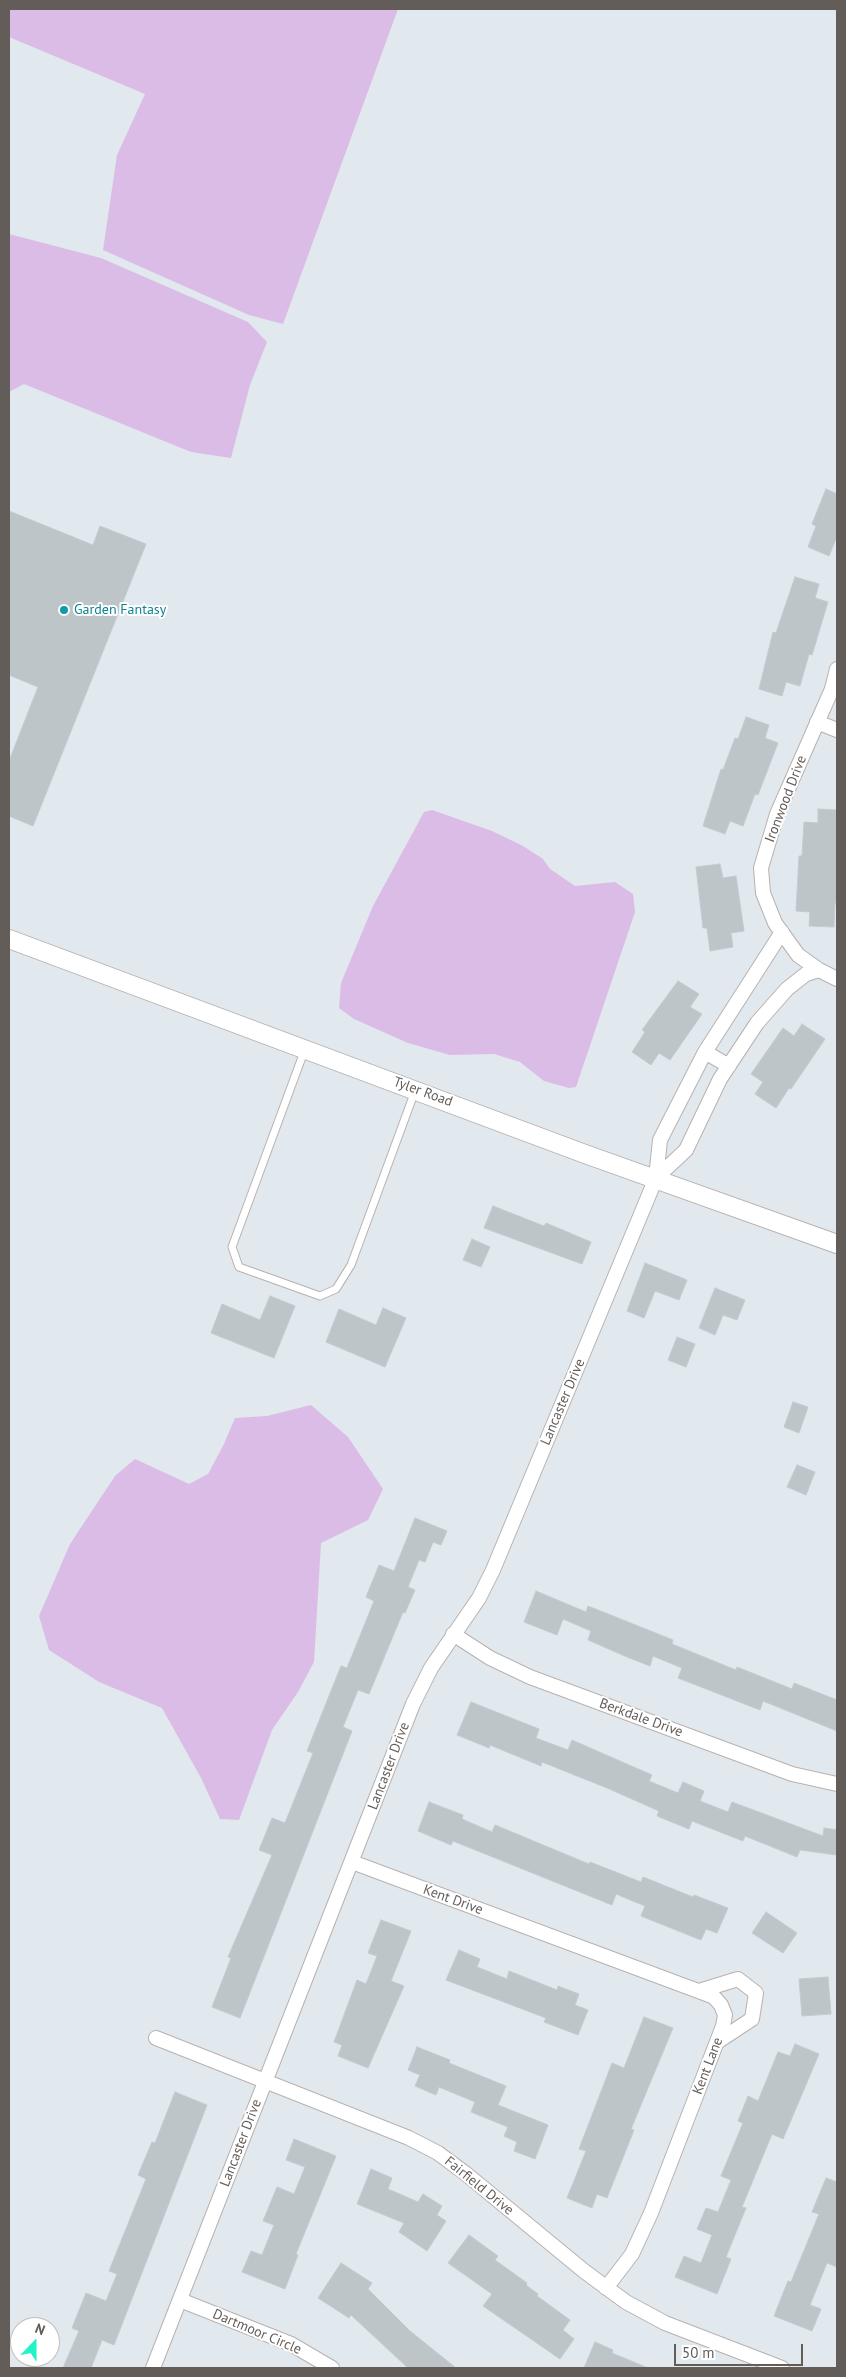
<!DOCTYPE html>
<style>
body{margin:0}
#map{position:relative;width:846px;height:2377px;overflow:hidden;background:#e1e8ee;font-family:"PT Sans",sans-serif}
canvas{display:block}
.frame{position:absolute;inset:0;border:10px solid #635d5a;pointer-events:none}
.north{position:absolute;left:10px;top:2317px;width:50px;height:50px;box-sizing:border-box;background:#fff;border:1px solid #c1bebd;border-radius:50%;rotate:22deg;font-size:14px;font-weight:700;line-height:20px;text-align:center;color:#635d5a}
.north::after{content:'';display:block;margin:auto;width:18px;height:22px;background:#23f3c9;clip-path:polygon(50% 0,100% 100%,50% 72%,0 100%)}
.scale{position:absolute;left:674px;top:2344px;width:129px;height:22px;box-sizing:border-box;border:2px solid #635d5a;border-top:0;padding-left:6px;font-size:15px;line-height:18px;white-space:nowrap;color:#635d5a;-webkit-text-stroke:4px #fff;paint-order:stroke}
</style>
<div id="map">
<canvas width="846" height="2377"></canvas>
<div class="frame"></div>
<div class="north">N</div>
<div class="scale">50 m</div>
</div>
<script>
const c = document.querySelector('canvas').getContext('2d');
c.lineJoin = 'round';
function fillPath(path, color) { c.fillStyle = color; c.fill(path, 'evenodd'); }
const shape = rows => new Path2D(rows.map(r => 'M' + r).join(''));
function stroke(path, color, width, dash) { c.strokeStyle = color; c.lineWidth = width; c.lineCap = dash ? 'butt' : 'round'; c.setLineDash(dash || []); c.stroke(path); }
function write(font, color, halo, rows, align = 'center') {
  c.font = font + ' "PT Sans",sans-serif'; c.lineWidth = 4; c.setLineDash([]); c.textBaseline = 'middle'; c.strokeStyle = halo; c.fillStyle = color; for (const [text, x, y, turn = 0] of rows) {
    c.save(); c.translate(x, y); c.rotate((+turn || 0) * Math.PI / 180); c.textAlign = isNaN(turn) ? turn : align; if (halo) c.strokeText(text, 0, 0); c.fillText(text, 0, 0); c.restore();
  }
}
fillPath(shape([
 [9,9,398,9,283,324,249,315,103,250,117,155,145,94,9,37],
 [9,234,101,258,248,322,267,342,250,385,231,458,191,452,24,384,9,392],
 [432,810,492,831,523,846,543,859,550,869,575,886,615,882,633,894,635,912,576,1087,569,1088,544,1081,520,1062,494,1054,450,1055,408,1043,354,1019,339,1008,341,983,373,906,424,812],
 [311,1405,348,1437,383,1489,368,1520,321,1543,314,1662,298,1692,272,1730,239,1820,220,1819,201,1778,162,1708,99,1682,49,1650,39,1616,70,1544,115,1476,135,1459,189,1484,208,1474,224,1444,235,1418,267,1416]
]), '#dbbce7');
const building = shape([
 [826,489,837,494,837,536,829,556,808,547,816,526,812,524,826,489],
 [9,511,93,545,100,526,146,544,33,826,9,816,9,761,38,687,9,675,9,511],
 [795,577,819,584,815,598,828,602,812,655,809,654,800,686,786,682,782,696,759,689,773,632,776,633,795,577],
 [746,717,769,725,765,738,778,743,758,795,755,794,743,826,730,821,725,834,703,826,721,769,723,770,735,738,738,739,746,717],
 [818,809,837,810,837,903,835,903,834,927,809,926,810,912,796,911,799,856,802,856,804,822,818,823,818,809],
 [720,864,723,878,736,876,744,931,731,933,733,947,710,951,707,928,703,928,696,867,720,864],
 [678,981,699,994,690,1007,702,1014,670,1060,659,1053,651,1065,632,1052,645,1032,642,1030,678,981],
 [802,1024,825,1039,791,1089,789,1088,776,1108,755,1094,763,1082,751,1074,783,1028,794,1036,802,1024],
 [493,1206,544,1226,546,1223,591,1242,582,1264,484,1228,493,1206],
 [472,1239,490,1247,481,1267,463,1260,472,1239],
 [645,1263,687,1280,679,1300,655,1291,644,1318,627,1311,645,1263],
 [715,1288,745,1300,737,1320,723,1315,715,1335,699,1328,715,1288],
 [270,1296,295,1306,274,1358,211,1333,222,1304,260,1320,270,1296],
 [383,1308,406,1318,385,1367,326,1342,339,1309,376,1325,383,1308],
 [677,1337,695,1344,686,1367,668,1360,677,1337],
 [793,1402,808,1407,799,1433,784,1427,793,1402],
 [797,1465,815,1472,806,1495,787,1487,797,1465],
 [415,1518,447,1531,441,1545,433,1542,425,1562,419,1560,408,1587,415,1590,405,1613,403,1612,369,1694,358,1690,343,1727,352,1731,240,2018,212,2007,231,1958,228,1957,272,1855,259,1850,272,1818,285,1823,313,1753,307,1751,341,1666,347,1668,374,1601,366,1597,379,1565,394,1571,415,1518],
 [536,1591,586,1612,588,1606,673,1640,672,1644,736,1670,737,1667,792,1689,794,1683,837,1700,837,1731,763,1701,760,1710,678,1678,682,1668,653,1656,650,1666,627,1657,588,1640,591,1631,563,1619,557,1635,524,1622,536,1591],
 [471,1702,539,1729,536,1738,568,1750,572,1740,652,1775,649,1781,678,1793,683,1782,704,1791,700,1801,728,1812,732,1802,823,1836,824,1828,837,1830,837,1855,800,1850,797,1857,745,1836,743,1841,692,1821,689,1829,657,1816,659,1811,607,1788,542,1762,541,1766,490,1745,489,1748,457,1735,471,1702],
 [429,1802,463,1815,462,1819,492,1832,495,1825,589,1864,590,1862,641,1882,643,1877,693,1897,694,1895,728,1908,717,1933,706,1929,701,1940,641,1916,645,1906,616,1894,612,1905,453,1841,451,1845,418,1831,429,1802],
 [766,1912,797,1933,783,1953,752,1933,766,1912],
 [381,1920,411,1931,391,1981,404,1986,368,2068,338,2056,342,2045,334,2042,357,1980,366,1984,377,1956,368,1953,381,1920],
 [459,1950,480,1959,477,1967,507,1979,509,1971,557,1990,558,1986,579,1994,575,2005,588,2010,578,2035,544,2022,546,2018,446,1980,459,1950],
 [828,1977,831,2014,802,2016,799,1979,828,1977],
 [644,2017,673,2028,631,2129,634,2130,607,2198,597,2194,592,2208,567,2198,586,2151,579,2149,612,2063,624,2068,644,2017],
 [795,2044,819,2054,783,2139,772,2134,742,2207,746,2208,726,2257,731,2259,717,2294,675,2277,684,2256,701,2263,712,2235,697,2229,706,2208,718,2212,731,2180,721,2176,743,2123,738,2121,748,2096,758,2101,778,2052,790,2056,795,2044],
 [417,2047,450,2060,449,2063,506,2086,498,2105,548,2125,535,2159,514,2151,517,2142,504,2136,508,2127,471,2112,475,2102,439,2087,436,2095,415,2086,420,2075,408,2070,417,2047],
 [175,2092,207,2105,114,2345,102,2340,91,2368,63,2368,79,2331,72,2328,86,2293,106,2301,117,2274,109,2271,146,2179,138,2175,152,2142,155,2143,175,2092],
 [294,2139,336,2156,296,2254,298,2255,285,2289,242,2272,251,2251,262,2255,274,2225,263,2221,277,2187,294,2194,305,2167,286,2160,294,2139],
 [371,2169,392,2178,388,2189,418,2202,423,2194,442,2206,437,2215,446,2221,427,2251,399,2232,404,2223,357,2204,371,2169],
 [826,2178,837,2182,837,2267,827,2263,810,2305,821,2309,812,2331,774,2316,788,2281,791,2282,819,2214,812,2212,826,2178],
 [469,2235,498,2256,495,2260,527,2283,526,2285,538,2294,537,2296,570,2320,563,2330,574,2339,560,2359,483,2306,492,2294,448,2263,469,2235],
 [341,2263,372,2283,368,2289,410,2331,456,2368,408,2368,351,2315,349,2318,318,2298,341,2263],
 [595,2342,613,2350,612,2353,648,2368,584,2368,595,2342]
]);
fillPath(building, '#bec5c9');
stroke(building, '#c0cbd3', 1);
const service = shape([
 [305,1049,232,1247,239,1267,320,1296,336,1289,351,1265,415,1091]
]);
const minor = shape([
 [837,669,832,689,777,814,761,868,763,893,775,923,798,955,819,970,837,979],
 [817,722,837,730],
 [705,1052,729,1066],
 [656,1178,686,1150,720,1079,757,1023,787,989,806,974,819,970],
 [453,1634,490,1658,530,1677,792,1774,837,1784],
 [352,1862,709,1995,714,1997,721,2005,725,2015,723,2026,651,2213,632,2254,606,2288],
 [699,1991,738,1979,756,1993,752,2019,717,2042],
 [156,2038,409,2138,438,2153,465,2173,584,2271,626,2302,665,2323,782,2368],
 [180,2300,291,2344,332,2368],
 [153,2368,413,1704,431,1668,479,1598,493,1570,656,1178,660,1140,705,1052,782,932]
]);
const tertiary = shape([
 [9,939,585,1154,837,1244]
]);
stroke(service, '#b8b2af', 9);
stroke(minor, '#b8b2af', 16);
stroke(tertiary, '#b8b2af', 20);
stroke(shape([
 [836,2367,837,2368]
]), '#d99fda', 3, [5, 2.5]);
stroke(service, '#fff', 7);
stroke(minor, '#fff', 14);
stroke(tertiary, '#fff', 18);
for (const [x, y, r, color] of [
 [64,610,5,"#0f9aa8"]
]) { const dot = new Path2D(); dot.arc(x, y, r, 0, 2 * Math.PI); c.fillStyle = color; c.fill(dot); stroke(dot, '#fff', 2); }
write('14px', '#0d838f', '#fff', [
 ["Garden Fantasy",74,610]
], 'left');
write('14px', '#635d5a', '#fff', [
 ["Ironwood Drive",786,799,-69],
 ["Tyler Road",423,1092,20],
 ["Lancaster Drive",563,1402,-67],
 ["Berkdale Drive",641,1718,20],
 ["Lancaster Drive",389,1766,-69],
 ["Kent Drive",453,1900,20],
 ["Kent Lane",708,2066,-69],
 ["Lancaster Drive",241,2143,-69],
 ["Fairfield Drive",479,2186,39],
 ["Dartmoor Circle",257,2332,23]
]);
</script>
